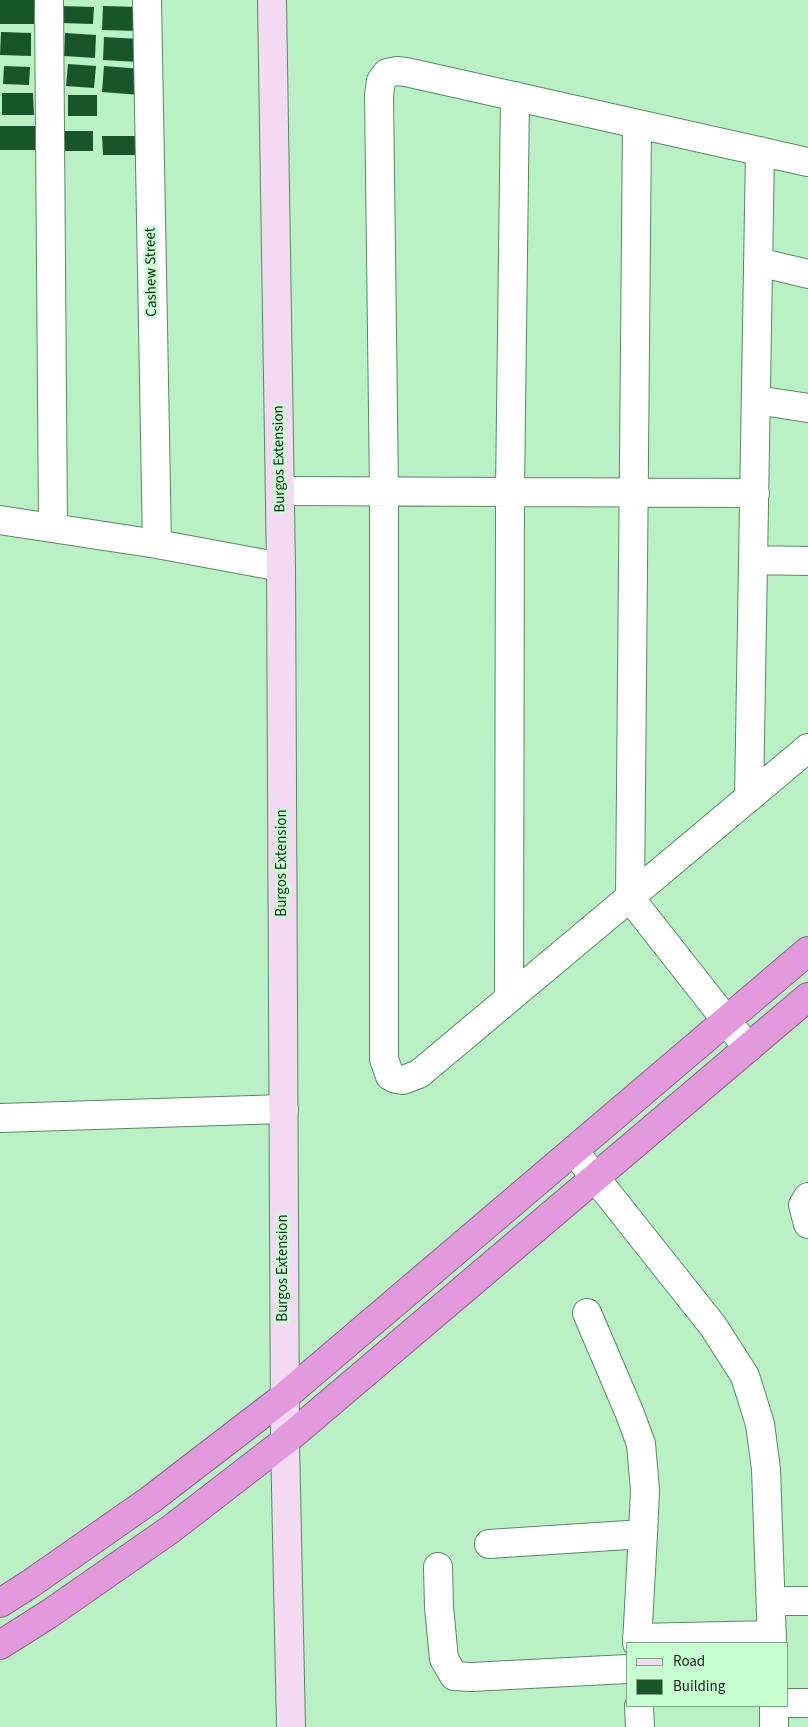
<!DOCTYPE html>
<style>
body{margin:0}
#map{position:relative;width:808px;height:1727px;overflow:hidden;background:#baf1c4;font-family:"Source Sans 3",sans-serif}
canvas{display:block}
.legend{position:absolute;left:626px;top:1642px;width:162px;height:65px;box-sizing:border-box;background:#c7ffd1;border:1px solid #7da785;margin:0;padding:6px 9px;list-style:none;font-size:15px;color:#0f2414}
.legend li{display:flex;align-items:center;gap:10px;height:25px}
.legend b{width:25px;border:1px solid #7da785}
</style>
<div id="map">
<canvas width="808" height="1727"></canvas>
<ul class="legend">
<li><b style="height:6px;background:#f4d9f2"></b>Road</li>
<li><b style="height:14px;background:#18552b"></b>Building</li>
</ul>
</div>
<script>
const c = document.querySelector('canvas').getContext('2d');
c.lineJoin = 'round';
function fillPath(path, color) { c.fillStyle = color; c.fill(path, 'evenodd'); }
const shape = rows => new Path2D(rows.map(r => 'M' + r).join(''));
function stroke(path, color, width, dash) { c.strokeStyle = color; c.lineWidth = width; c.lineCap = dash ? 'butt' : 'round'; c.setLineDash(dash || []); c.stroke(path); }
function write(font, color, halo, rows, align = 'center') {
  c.font = font + ' "Source Sans 3",sans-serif'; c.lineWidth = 5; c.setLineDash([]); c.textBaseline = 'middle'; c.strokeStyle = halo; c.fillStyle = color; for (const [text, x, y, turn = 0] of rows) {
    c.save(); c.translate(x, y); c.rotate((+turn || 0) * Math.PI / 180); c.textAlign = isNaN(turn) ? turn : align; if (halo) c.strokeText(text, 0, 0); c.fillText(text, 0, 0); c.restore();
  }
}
fillPath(shape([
 [0,0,34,0,34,24,0,24],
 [61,6,94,7,93,24,61,23],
 [103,6,139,7,138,31,102,30],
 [1,32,31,33,31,56,0,55],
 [65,33,96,35,95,58,64,56],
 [104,37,139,39,138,62,103,60],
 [68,64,96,66,94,88,66,86],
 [4,66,30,67,29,85,3,84],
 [104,66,142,69,140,95,102,92],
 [2,93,33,93,34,115,2,115],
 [68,95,97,95,97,116,68,116],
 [0,126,35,126,35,150,0,150],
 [62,131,93,131,93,151,62,151],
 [102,136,138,136,138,155,103,155]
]), '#18552b');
const minor = shape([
 [49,0,53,527],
 [147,0,157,544],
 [637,124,630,898,748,1048],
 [808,162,406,72,397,71,387,73,381,81,379,95,384,491,384,1059,390,1076,396,1079,403,1080,419,1074,808,748],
 [758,262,808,274],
 [756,400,808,408],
 [280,491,755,493],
 [0,520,157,544,281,567],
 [753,560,808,561],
 [749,798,760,151],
 [509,998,510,491,515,96],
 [0,1118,284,1109],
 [574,1151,713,1326,745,1376,760,1424,766,1469,772,1643],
 [808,1197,803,1205,808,1224],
 [587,1313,630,1414,641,1444,645,1490,643,1534],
 [489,1544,643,1534,637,1643],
 [438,1567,439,1607,444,1659,454,1676,471,1677,627,1669],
 [771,1601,808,1601],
 [637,1638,772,1635],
 [787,1703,808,1703],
 [639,1706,640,1727],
 [774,1706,774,1727]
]);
const secondary = shape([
 [272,0,281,567,285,1441,291,1727]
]);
const trunk = shape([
 [0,1603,30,1584,150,1500,284,1397,808,951],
 [0,1645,49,1614,171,1529,285,1441,808,997]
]);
stroke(minor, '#578a62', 30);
stroke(secondary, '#578a62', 30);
stroke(trunk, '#946091', 30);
stroke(minor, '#fff', 28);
stroke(secondary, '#f4d9f2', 28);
stroke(trunk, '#e29adc', 28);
write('15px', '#0f2414', '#c7ffd1', [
 ["Cashew Street",152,272,-91],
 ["Burgos Extension",280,459,-91],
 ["Burgos Extension",283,863,-90],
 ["Burgos Extension",284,1268,-90]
]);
</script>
